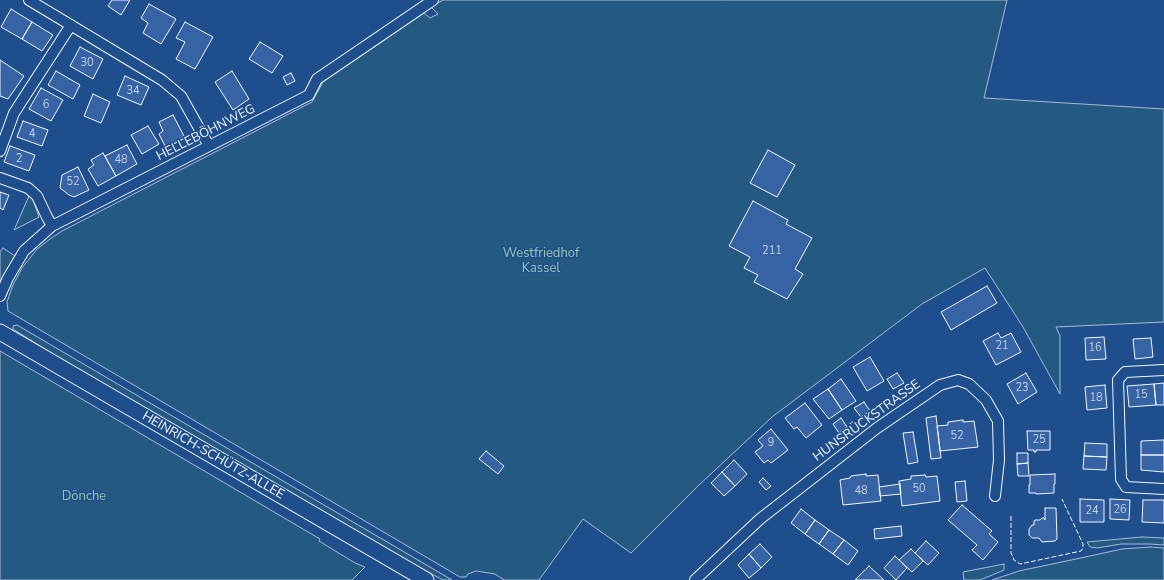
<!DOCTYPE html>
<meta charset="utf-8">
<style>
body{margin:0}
canvas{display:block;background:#1f4e8c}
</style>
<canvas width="1164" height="580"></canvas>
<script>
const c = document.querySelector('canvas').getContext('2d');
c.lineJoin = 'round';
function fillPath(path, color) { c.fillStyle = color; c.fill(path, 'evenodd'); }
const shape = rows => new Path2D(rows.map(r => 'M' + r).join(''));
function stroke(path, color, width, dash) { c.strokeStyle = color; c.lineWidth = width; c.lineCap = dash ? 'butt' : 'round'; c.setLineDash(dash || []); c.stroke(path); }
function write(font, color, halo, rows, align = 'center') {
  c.font = font + ' "Nunito Sans",sans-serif'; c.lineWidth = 3; c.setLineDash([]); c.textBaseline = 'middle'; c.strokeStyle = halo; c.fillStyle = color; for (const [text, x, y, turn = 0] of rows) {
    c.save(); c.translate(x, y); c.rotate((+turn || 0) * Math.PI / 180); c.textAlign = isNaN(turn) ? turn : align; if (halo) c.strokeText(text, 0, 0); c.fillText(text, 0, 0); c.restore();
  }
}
const green = shape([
 [443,0,1007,0,984,98,1164,109,1164,322,1056,327,1060,336,1060,394,1023,327,985,268,922,304,772,417,699,485,631,553,583,519,539,580,504,580,495,574,476,571,468,574,466,577,460,577,8,311,7,302,13,285,22,268,37,249,50,239,62,231,312,102,323,82,424,13,430,18,438,14,431,7,443,0],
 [29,196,33,200,39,217,14,230,29,196],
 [3,248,15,256,8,268,0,286,0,252,3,248],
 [17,325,452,580,443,580,391,552,75,368,13,329,13,326,17,325],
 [0,351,320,539,319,541,355,563,365,567,352,580,0,580,0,351],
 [1142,537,1164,538,1164,545,1150,544,1121,544,1097,548,1090,547,1087,542,1142,537],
 [1150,547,1164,548,1164,580,992,580,1019,571,1090,556,1122,549,1150,547],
 [1004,564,1004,570,980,580,964,580,963,572,1004,564]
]);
fillPath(green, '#245a82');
stroke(green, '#a8bbd7', 1);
const building = shape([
 [112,0,130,0,121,15,108,6,112,0],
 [149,4,176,19,161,44,143,33,148,23,141,18,149,4],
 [11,9,32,22,22,39,1,27,11,9],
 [32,22,53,35,42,51,22,39,32,22],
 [185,22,213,37,195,69,176,59,185,42,176,38,185,22],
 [260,42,283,56,272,73,249,59,260,42],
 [80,47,103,59,93,79,70,66,80,47],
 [0,60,24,76,8,99,0,96,0,60],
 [56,71,80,85,73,99,48,85,56,71],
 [232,71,249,99,233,110,215,82,232,71],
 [291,73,295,81,287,85,283,77,291,73],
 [125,76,149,87,141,105,117,95,125,76],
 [41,88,63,100,51,121,29,109,41,88],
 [93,94,110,102,101,123,84,116,93,94],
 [173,115,185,138,166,148,159,134,163,131,159,122,173,115],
 [23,121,48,130,42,146,17,137,23,121],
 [148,126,159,144,142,154,131,135,148,126],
 [127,145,137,164,116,176,105,156,127,145],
 [10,146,35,155,29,171,4,162,10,146],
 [768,150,795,165,777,197,750,183,768,150],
 [103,153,116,176,98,186,88,169,94,165,91,160,103,153],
 [78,167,89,190,74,197,69,195,60,188,62,175,78,167],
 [0,192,9,195,3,210,0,208,0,192],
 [753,201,788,220,786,224,812,238,795,269,803,274,787,299,754,282,758,275,744,268,750,257,729,246,753,201],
 [987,286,997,303,951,330,941,312,987,286],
 [998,333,1001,338,1011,333,1021,352,996,365,983,341,998,333],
 [1104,337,1106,359,1086,360,1085,338,1104,337],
 [1151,338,1153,357,1135,359,1133,339,1151,338],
 [870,357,884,381,867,391,853,367,870,357],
 [897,373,904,383,893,389,887,379,897,373],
 [1026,373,1037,392,1018,404,1007,384,1026,373],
 [841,379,856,401,842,410,828,389,841,379],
 [1164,383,1164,405,1156,405,1154,384,1164,383],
 [1154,384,1156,405,1129,407,1127,386,1154,384],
 [1105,385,1107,408,1087,410,1085,387,1105,385],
 [828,389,842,410,829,419,813,399,828,389],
 [864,402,870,411,861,417,854,408,864,402],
 [805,403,822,425,806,438,797,427,794,429,785,418,805,403],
 [936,416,941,458,931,459,926,418,936,416],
 [841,418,847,427,839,433,833,424,841,418],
 [963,420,963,422,974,421,978,447,940,451,937,426,948,425,948,422,963,420],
 [771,429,788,450,771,463,768,460,764,463,755,452,763,446,758,440,771,429],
 [1027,431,1050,431,1050,450,1036,450,1036,452,1034,452,1034,450,1028,450,1027,431],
 [913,432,918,462,908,464,903,433,913,432],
 [1164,440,1164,455,1141,455,1141,441,1164,440],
 [1085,443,1107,444,1107,457,1084,456,1085,443],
 [486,451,504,466,498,474,479,459,486,451],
 [1017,453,1028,453,1028,463,1017,464,1017,453],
 [1141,455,1164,455,1164,472,1141,470,1141,455],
 [1084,456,1107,457,1106,470,1083,469,1084,456],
 [734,460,747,474,735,486,722,472,734,460],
 [1028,463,1029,476,1018,476,1017,464,1028,463],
 [722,472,735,486,724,496,711,483,722,472],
 [866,474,866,476,878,475,881,501,843,505,840,480,850,478,851,476,866,474],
 [1055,474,1055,484,1054,484,1054,493,1036,494,1036,493,1029,493,1029,485,1030,485,1030,475,1055,474],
 [925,475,926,477,937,476,940,501,902,506,899,481,911,479,911,476,925,475],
 [763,478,771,486,766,490,759,482,763,478],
 [965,481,967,501,957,502,955,482,965,481],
 [900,484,901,494,880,496,879,487,900,484],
 [1080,499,1104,500,1104,522,1080,522,1080,499],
 [1110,499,1130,500,1129,520,1110,519,1110,499],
 [1143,500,1164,500,1164,523,1142,522,1143,500],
 [962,505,992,531,989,534,998,542,983,560,972,550,977,545,948,520,962,505],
 [1045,508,1056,508,1057,539,1055,541,1042,542,1039,538,1032,538,1029,535,1029,529,1032,525,1034,525,1034,521,1035,520,1040,520,1042,518,1044,518,1045,520,1045,508],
 [801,509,815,520,805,534,791,523,801,509],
 [815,520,829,530,819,544,805,534,815,520],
 [901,526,902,536,875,539,874,529,901,526],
 [829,530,844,540,833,554,819,544,829,530],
 [844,540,858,551,848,565,833,554,844,540],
 [926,541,939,553,928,565,915,553,926,541],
 [760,544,772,557,761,568,749,554,760,544],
 [911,549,923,561,912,572,899,560,911,549],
 [749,554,761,568,749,578,738,565,749,554],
 [895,556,907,568,896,580,884,568,895,556],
 [869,566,884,580,855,580,869,566]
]);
fillPath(building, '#3563a3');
stroke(building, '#f2f6ff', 1);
const street = shape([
 [29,0,162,80,181,96,209,146],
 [0,151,14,113,71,25],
 [0,178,28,188,37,196,47,217,52,226],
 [0,296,8,278,24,251,52,226,309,95,317,79,433,0],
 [1164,370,1125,372,1118,380,1121,479,1126,487,1164,489],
 [695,580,760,519,877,428,940,385,958,380,969,384,986,400,998,421,999,460,995,496]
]);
const secondary = shape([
 [0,332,426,580]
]);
stroke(street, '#f2f6ff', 12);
stroke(secondary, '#f2f6ff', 17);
stroke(street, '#1f4e8c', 10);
stroke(secondary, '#1f4e8c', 15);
stroke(shape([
 [1011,516,1011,553,1014,560,1020,564,1081,551,1083,548,1083,544,1062,499]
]), '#f2f6ff', 1, [5, 2]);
write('11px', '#c3d1e8', null, [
 ["30",87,63],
 ["34",133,91],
 ["6",46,105],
 ["4",32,134],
 ["2",19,159],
 ["48",121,160],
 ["52",73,182],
 ["211",772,251],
 ["21",1002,346],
 ["16",1095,348],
 ["23",1022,388],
 ["15",1141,395],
 ["18",1096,398],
 ["52",957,436],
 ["25",1039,440],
 ["9",771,443],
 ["50",919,489],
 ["48",861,491],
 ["26",1120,510],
 ["24",1092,511]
]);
write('13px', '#f2f6ff', '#1f4e8c', [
 ["HELLEBÖHNWEG",206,133,-27],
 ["HUNSRÜCKSTRASSE",867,421,-36],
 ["HEINRICH-SCHÜTZ-ALLEE",213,456,30]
]);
write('13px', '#97c8a6', '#1f4e8c', [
 ["Westfriedhof",541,254],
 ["Kassel",541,269],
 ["Dönche",84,497]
]);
</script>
